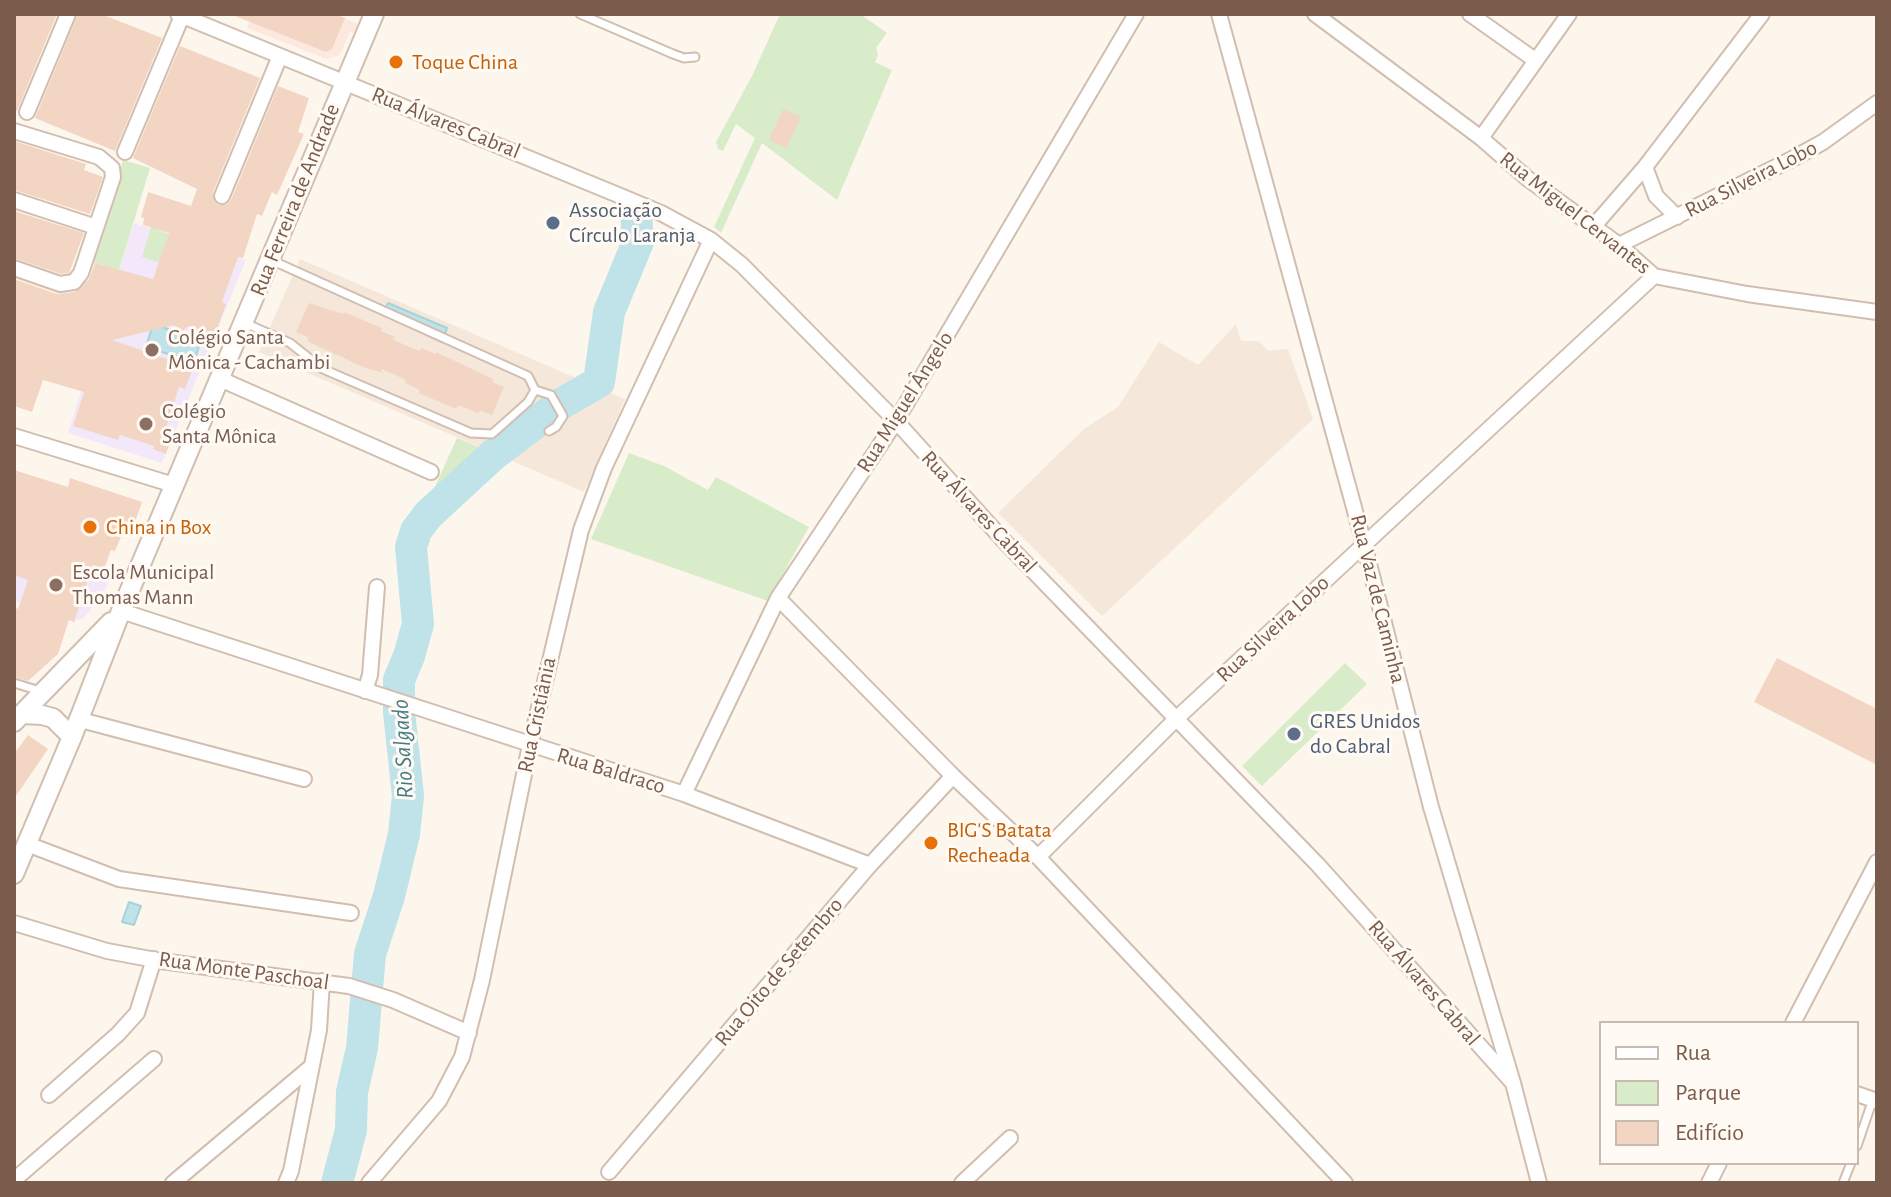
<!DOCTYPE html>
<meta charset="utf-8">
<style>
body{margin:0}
#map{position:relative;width:1891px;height:1197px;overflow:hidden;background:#fdf6ec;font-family:"Alegreya Sans",sans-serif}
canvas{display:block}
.frame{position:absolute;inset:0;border:16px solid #7a5c4d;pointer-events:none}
.legend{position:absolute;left:1599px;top:1021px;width:260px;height:144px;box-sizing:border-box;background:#fffaf3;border:2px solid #cabbb1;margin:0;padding:10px 14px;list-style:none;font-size:24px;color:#7a5c4d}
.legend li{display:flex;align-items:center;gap:16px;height:40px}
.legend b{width:40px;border:2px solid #cabbb1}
</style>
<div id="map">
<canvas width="1891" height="1197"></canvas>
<div class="frame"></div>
<ul class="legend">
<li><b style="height:10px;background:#fff"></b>Rua</li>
<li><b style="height:22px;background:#d8ecc9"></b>Parque</li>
<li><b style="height:22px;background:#f3d5c3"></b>Edifício</li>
</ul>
</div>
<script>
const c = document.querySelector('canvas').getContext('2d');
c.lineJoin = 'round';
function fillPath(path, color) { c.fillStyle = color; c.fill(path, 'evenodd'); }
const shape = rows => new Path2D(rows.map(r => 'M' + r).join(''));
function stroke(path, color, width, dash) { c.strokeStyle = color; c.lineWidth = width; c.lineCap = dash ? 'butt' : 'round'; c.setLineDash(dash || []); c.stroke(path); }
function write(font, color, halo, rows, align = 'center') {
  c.font = font + ' "Alegreya Sans",sans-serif'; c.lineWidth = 6; c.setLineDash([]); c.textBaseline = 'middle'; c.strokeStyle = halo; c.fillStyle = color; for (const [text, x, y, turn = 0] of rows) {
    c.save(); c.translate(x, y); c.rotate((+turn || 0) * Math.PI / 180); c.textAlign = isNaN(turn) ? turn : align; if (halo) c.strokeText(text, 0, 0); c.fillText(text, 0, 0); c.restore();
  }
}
fillPath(shape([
 [300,259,625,399,584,492,259,352],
 [1236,324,1241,341,1259,341,1268,351,1288,349,1313,419,1102,616,998,513,1084,429,1118,407,1159,342,1198,365]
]), '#f5e8da');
fillPath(shape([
 [253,14,335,14,360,25,356,34,350,31,340,55,327,59,247,28]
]), '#fde8e0');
fillPath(shape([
 [134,223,246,260,162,463,68,433],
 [14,541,112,574,104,591,85,617,74,622,14,601]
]), '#f3e8fa');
fillPath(shape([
 [780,14,860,14,887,33,876,48,878,54,875,62,892,70,837,200,762,143,721,233,714,227,755,138,736,124,723,151,718,149,716,142,752,76],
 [123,160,150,168,119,270,92,262],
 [151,227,169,234,159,262,142,257],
 [457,438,502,457,487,469,464,499,458,498,418,539,416,548,417,562,424,563,422,597,426,619,424,619,409,666,412,668,406,689,396,685,408,636,412,636,415,618,411,616,407,560,396,556,420,510,424,511],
 [629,453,664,466,708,490,716,477,809,527,768,601,591,539],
 [1345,663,1367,684,1262,786,1242,766]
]), '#d8ecc9');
const water = shape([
 [388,303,447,328,442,342,427,335,429,329,385,309,388,303],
 [153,324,201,340,194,362,146,347,153,324],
 [129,902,141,906,134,925,122,922,129,902]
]);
fillPath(water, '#bfe3e8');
stroke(water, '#a5d3da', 2);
stroke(shape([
 [337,1183,351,1130,352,1092,362,1048,370,954,389,896,404,834,408,796,399,712,399,680,409,656,418,624,411,547,416,531,428,515,493,455,559,405,599,382,609,312,638,242,636,213]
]), '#bfe3e8', 32);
fillPath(shape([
 [14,14,57,14,17,111,14,110],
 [78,14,101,14,162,38,115,151,35,118],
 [230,14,335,14,345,18,332,49,326,52],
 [180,46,260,78,213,192,214,201,219,205,227,204,231,200,278,86,309,98,298,132,304,134,277,195,272,192,262,216,257,214,243,258,238,257,222,302,226,304,214,338,201,334,192,337,189,326,179,333,174,325,112,340,193,368,185,389,179,387,163,437,171,440,166,454,153,449,154,446,120,435,118,440,73,426,84,392,43,380,32,412,14,406,14,279,57,294,75,292,89,279,95,263,153,279,169,233,143,225,144,218,141,217,148,192,191,206,197,189,133,158],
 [783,109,801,117,786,148,769,140],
 [14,141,86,164,84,170,103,177,90,214,14,190],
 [14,211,84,233,69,273,61,274,14,258],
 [309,303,343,314,344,312,382,328,381,331,395,337,393,340,420,351,421,348,436,354,436,352,493,379,492,382,504,387,492,415,480,410,478,413,458,405,457,409,418,393,420,390,405,383,406,380,382,369,381,372,365,368,307,341,309,338,296,332],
 [14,470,68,487,70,478,142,502,133,528,126,525,115,551,111,550,104,569,93,565,74,622,69,620,58,654,28,681,14,677,14,607,18,609,28,580,14,575],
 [1777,658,1877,709,1877,765,1754,702],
 [28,735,48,749,14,799,14,754]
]), '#f3d5c3');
const service = shape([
 [580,14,673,54,684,58,695,57],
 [245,323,290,343,323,369,471,433,492,434,528,402,535,390,528,376,271,260],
 [535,390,551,395,563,416,556,427,549,431],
 [14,683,40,691],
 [1857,1146,1873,1099],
 [1843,1183,1851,1163]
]);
const minor = shape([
 [178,14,623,197,661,213,711,240,742,265,896,421,1005,542,1318,865,1513,1083],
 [1219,14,1364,544,1431,807,1513,1083,1539,1183],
 [1315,14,1481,138,1528,179,1619,245,1654,276,1747,294,1877,312],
 [1470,14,1535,60],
 [27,112,68,14],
 [14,131,99,157,112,168,113,177,81,273,74,282,60,284,14,268],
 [1481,138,1569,14],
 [125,152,182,16],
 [1645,167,1656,196,1677,217],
 [222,196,280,56],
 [14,200,96,227],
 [1593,227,1645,167,1762,14],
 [1619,245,1794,158,1823,142,1877,103],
 [220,379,431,472],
 [14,436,174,485],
 [778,598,953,776,1038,857,1345,1183],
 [121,611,684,794,870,865],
 [365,691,370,675,377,587],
 [77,719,304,779],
 [684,794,778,598,896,421,1136,14],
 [27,844,119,879,351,913],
 [1038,857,1177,718,1654,276],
 [14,923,107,951,161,961,349,986,393,1000,469,1033],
 [1793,1023,1877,862],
 [1857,1094,1877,1101],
 [49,1095,118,1034,137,1013,154,959],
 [609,1172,870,865,953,776],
 [14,1180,154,1059],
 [173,1183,312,1066],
 [286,1183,291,1171,319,1030,322,981],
 [369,1183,439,1101,462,1057,482,980,530,745,581,530,604,468,711,240],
 [962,1183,1010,1138],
 [1709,1183,1719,1163]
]);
const tertiary = shape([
 [22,714,42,715,53,718,72,737],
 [14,722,111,622],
 [14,874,72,737,121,611,374,14]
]);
stroke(service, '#d1beb0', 11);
stroke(minor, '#d1beb0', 18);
stroke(tertiary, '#d1beb0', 22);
stroke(service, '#fff', 7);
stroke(minor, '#fff', 14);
stroke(tertiary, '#fff', 18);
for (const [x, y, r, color] of [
 [396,62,8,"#e8710a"],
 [553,223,8,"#5c6f8a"],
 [152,350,8,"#8d6e63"],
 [146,424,8,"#8d6e63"],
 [90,527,8,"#e8710a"],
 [56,585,8,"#8d6e63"],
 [1294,734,8,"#5c6f8a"],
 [931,843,8,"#e8710a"]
]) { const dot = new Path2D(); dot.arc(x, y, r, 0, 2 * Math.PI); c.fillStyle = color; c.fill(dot); stroke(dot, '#fffaf3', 3); }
write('22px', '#c56008', '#fffaf3', [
 ["Toque China",412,62],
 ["China in Box",106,527],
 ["BIG'S Batata",947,830],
 ["Recheada",947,855]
], 'left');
write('22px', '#7a5c4d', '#fffaf3', [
 ["Rua Álvares Cabral",446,123,22],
 ["Rua Silveira Lobo",1751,179,-27],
 ["Rua Ferreira de Andrade",295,200,-68],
 ["Rua Miguel Cervantes",1575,213,38],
 ["Rua Miguel Ângelo",905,402,-58],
 ["Rua Álvares Cabral",979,512,47],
 ["Rua Vaz de Caminha",1378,599,76],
 ["Rua Silveira Lobo",1273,629,-43],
 ["Rua Cristiânia",537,715,-78],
 ["Rua Baldraco",611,771,17],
 ["Rua Monte Paschoal",244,971,8],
 ["Rua Oito de Setembro",779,972,-50],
 ["Rua Álvares Cabral",1424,983,49]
]);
write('22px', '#4e5e75', '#fffaf3', [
 ["Associação",569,210],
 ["Círculo Laranja",569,235],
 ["GRES Unidos",1310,721],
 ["do Cabral",1310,746]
], 'left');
write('22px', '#785e54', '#fffaf3', [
 ["Colégio Santa",168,337],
 ["Mônica - Cachambi",168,362],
 ["Colégio",162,411],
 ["Santa Mônica",162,436],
 ["Escola Municipal",72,572],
 ["Thomas Mann",72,597]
], 'left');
write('italic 24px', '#437c86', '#fffaf3', [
 ["Rio Salgado",403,749,-93]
]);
</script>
